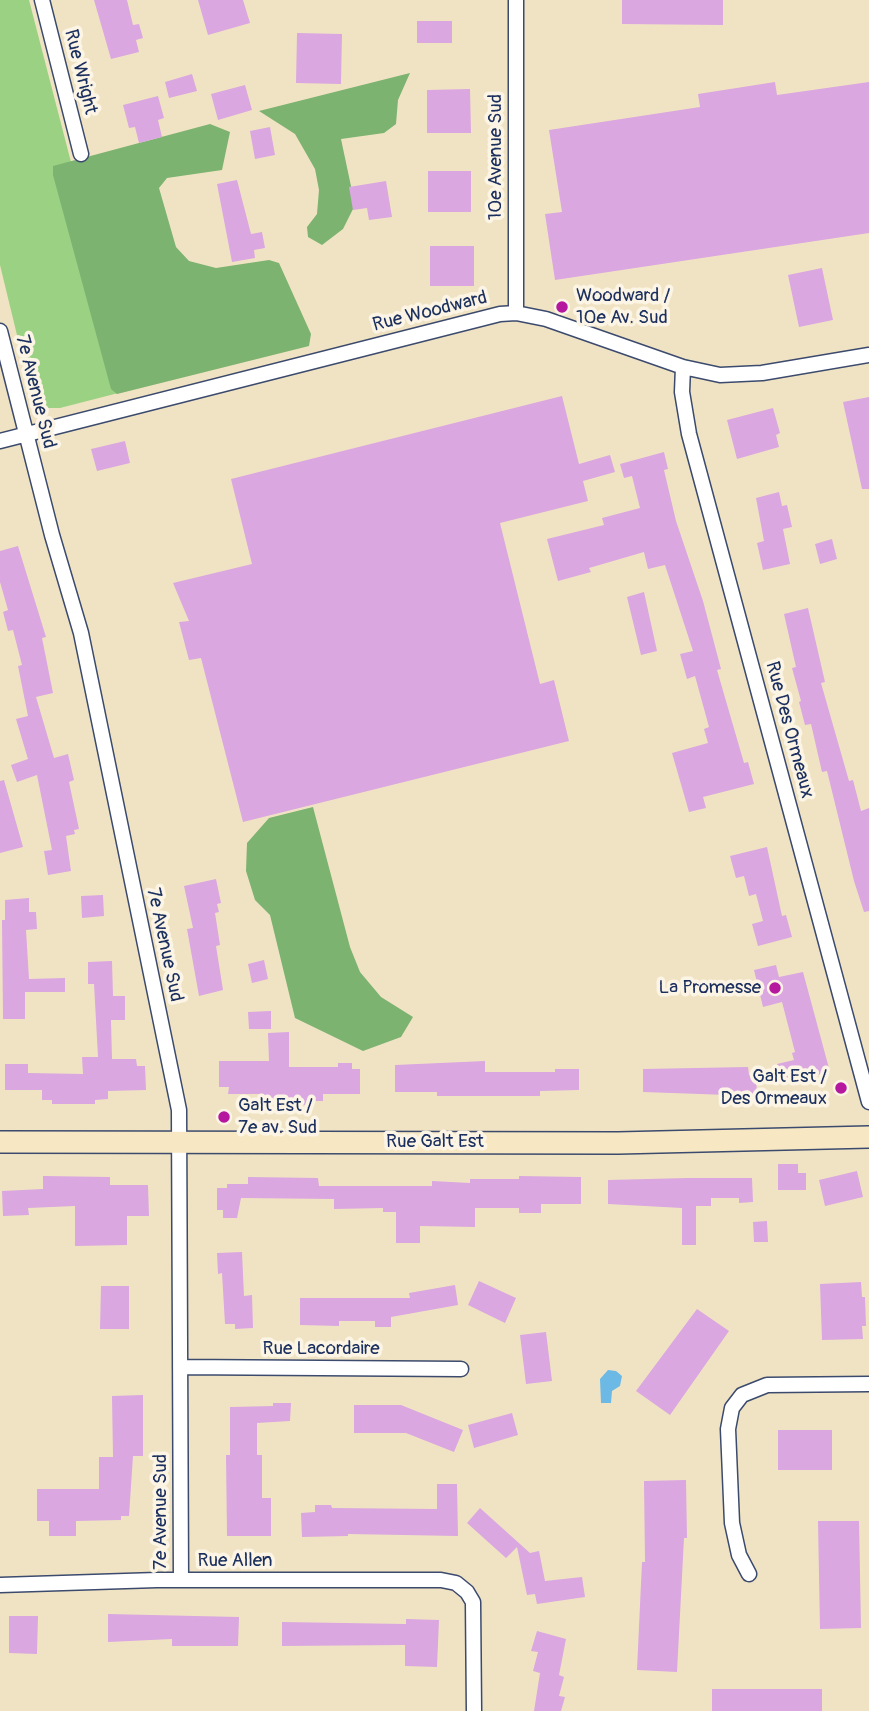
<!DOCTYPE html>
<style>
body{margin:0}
canvas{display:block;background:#f0e3c3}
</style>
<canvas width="869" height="1711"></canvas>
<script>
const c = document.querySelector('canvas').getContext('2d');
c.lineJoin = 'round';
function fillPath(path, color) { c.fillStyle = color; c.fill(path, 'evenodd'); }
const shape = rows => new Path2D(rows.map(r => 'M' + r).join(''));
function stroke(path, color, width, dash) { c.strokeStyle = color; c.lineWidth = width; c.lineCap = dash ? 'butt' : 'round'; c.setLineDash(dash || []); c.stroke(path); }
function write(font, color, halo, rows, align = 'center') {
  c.font = font + ' Pangolin,sans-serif'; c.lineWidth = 7; c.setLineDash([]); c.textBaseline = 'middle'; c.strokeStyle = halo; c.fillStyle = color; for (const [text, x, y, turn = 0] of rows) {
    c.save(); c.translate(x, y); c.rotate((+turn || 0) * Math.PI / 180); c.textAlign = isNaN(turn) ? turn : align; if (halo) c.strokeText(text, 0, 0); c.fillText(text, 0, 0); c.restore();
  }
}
fillPath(shape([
 [0,0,29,0,130,390,60,408,38,408,33,401,0,265]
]), '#9bd182');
fillPath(shape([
 [410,73,398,100,396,124,384,133,341,139,355,205,343,229,322,245,308,237,307,227,317,214,319,190,315,169,295,134,259,111],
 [210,124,230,132,222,170,167,178,159,188,176,247,189,261,216,268,269,260,279,263,311,334,309,346,117,394,111,389,53,175,53,166],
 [313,807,350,947,360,972,381,997,413,1017,401,1037,363,1051,295,1018,270,915,255,900,246,871,247,843,269,818]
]), '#7cb370');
fillPath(shape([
 [608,1370,616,1371,622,1376,620,1386,612,1391,611,1403,601,1403,600,1379]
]), '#6db9e6');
fillPath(shape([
 [94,0,127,0,133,25,139,24,143,38,136,40,139,52,111,59],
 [198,0,243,0,250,23,208,35],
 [622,0,723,0,723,25,622,24],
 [417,21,452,21,452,43,417,43],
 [297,33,342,34,341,84,296,83],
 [192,74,197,91,169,98,165,82],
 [775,82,777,95,869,82,869,233,555,280,545,214,562,212,549,130,700,107,698,94],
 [245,85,252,110,218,120,211,94],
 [470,89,471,133,427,133,427,90],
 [158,96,164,118,158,120,162,137,139,143,135,127,129,128,123,105],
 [270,127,275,155,255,159,250,131],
 [428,171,471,171,471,212,428,212],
 [237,180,251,234,262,232,265,248,254,250,255,258,232,262,217,184],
 [386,181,392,217,369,220,367,208,353,210,349,187],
 [430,246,474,246,474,286,430,286],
 [822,268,833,320,799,327,788,275],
 [562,396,579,464,610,455,615,472,583,481,588,501,500,523,540,684,554,680,569,741,243,822,201,658,189,660,179,622,189,621,173,583,252,564,231,479],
 [869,397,869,489,862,489,843,402],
 [773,408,780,433,776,435,779,447,737,459,727,420],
 [125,441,130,463,97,471,91,449],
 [664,452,668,469,664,470,676,521,703,601,721,669,717,670,744,763,748,762,754,784,703,797,706,808,689,812,672,753,708,743,704,729,709,727,695,676,687,679,680,654,693,651,665,565,648,569,644,552,589,568,591,572,558,581,547,539,604,525,602,518,640,508,632,476,624,478,620,464],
 [779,492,782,506,787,505,792,527,783,529,790,564,763,570,757,543,764,541,756,498],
 [832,539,837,559,820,564,815,544],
 [18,546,46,637,42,638,53,693,36,697,54,758,68,754,74,780,69,782,79,829,74,830,75,834,66,836,71,871,48,875,44,851,52,850,37,775,17,782,11,765,28,759,16,719,28,716,18,666,22,665,13,630,8,631,3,612,8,610,0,582,0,551],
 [644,592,657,651,641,655,627,597],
 [808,608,825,682,821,683,849,781,853,780,861,811,869,808,869,911,864,912,854,881,827,771,822,772,811,724,805,725,799,702,801,701,792,668,796,667,784,614],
 [4,780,23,847,0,853,0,781],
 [767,847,782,916,786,915,792,937,758,946,752,924,763,921,756,894,749,896,744,876,736,878,730,856],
 [216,879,221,903,217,904,219,912,215,913,220,945,216,946,223,990,199,996,187,929,193,928,184,886],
 [103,895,104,916,82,918,81,896],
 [29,898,29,912,36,912,37,929,26,930,29,979,65,978,65,992,25,992,25,1019,3,1019,2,920,5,920,5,900],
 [264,960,268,979,252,983,248,964],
 [112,961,113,996,125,996,125,1020,111,1020,112,1059,136,1059,137,1066,145,1066,146,1090,108,1091,108,1099,95,1100,95,1104,52,1104,52,1100,42,1100,42,1090,5,1090,5,1064,28,1064,28,1073,83,1074,82,1057,98,1057,94,984,88,984,88,962],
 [776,965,779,977,803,972,830,1072,782,1084,777,1064,794,1060,792,1053,795,1052,782,1002,763,1007,754,970],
 [271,1011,271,1029,249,1029,248,1012],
 [289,1032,289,1067,338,1067,338,1063,352,1063,352,1069,360,1069,360,1094,323,1094,323,1101,312,1101,312,1105,259,1104,260,1094,228,1094,229,1087,219,1087,219,1061,269,1061,268,1033],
 [485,1061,485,1072,555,1072,555,1069,579,1069,579,1090,540,1091,540,1096,437,1096,437,1092,395,1092,395,1065],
 [748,1067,749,1075,756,1075,757,1096,643,1092,643,1069],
 [778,1164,798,1164,798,1173,806,1173,806,1190,778,1190],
 [857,1171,863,1197,825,1206,819,1180],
 [43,1176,110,1177,110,1185,148,1185,149,1216,127,1216,127,1245,75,1246,75,1206,28,1208,29,1215,3,1216,2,1191,43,1189],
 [519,1176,581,1177,581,1204,541,1204,541,1213,519,1213,519,1208,475,1208,475,1227,420,1226,420,1243,396,1243,396,1212,383,1212,383,1208,334,1209,334,1199,241,1198,237,1218,223,1218,223,1210,217,1210,217,1188,227,1188,227,1184,248,1184,248,1177,318,1178,319,1186,432,1186,432,1181,470,1183,470,1179,519,1179],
 [688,1178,752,1178,753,1202,739,1203,739,1198,711,1198,711,1206,696,1206,696,1245,682,1245,682,1208,608,1204,608,1180],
 [767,1221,768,1242,754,1242,753,1222],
 [242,1252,244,1296,252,1295,253,1328,235,1329,235,1324,225,1324,222,1273,218,1274,217,1253],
 [479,1281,516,1298,505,1323,468,1305],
 [861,1282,862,1297,865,1297,866,1326,862,1326,863,1339,822,1340,820,1284],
 [455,1285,458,1305,391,1317,391,1327,375,1327,375,1321,339,1321,339,1326,300,1325,300,1298,410,1298,409,1293],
 [101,1286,129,1286,129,1329,100,1329],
 [697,1309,729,1331,670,1415,636,1391],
 [546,1332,552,1381,526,1384,520,1335],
 [143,1395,143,1456,133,1456,129,1516,121,1516,121,1520,76,1521,76,1536,49,1536,49,1521,37,1521,37,1489,99,1489,99,1457,113,1457,112,1396],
 [273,1403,291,1403,290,1421,257,1423,257,1455,262,1455,262,1498,271,1498,271,1536,227,1536,226,1455,230,1455,230,1407,273,1406],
 [354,1405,401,1405,463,1430,454,1452,406,1433,354,1433],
 [512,1413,518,1435,474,1448,468,1425],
 [778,1430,832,1430,832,1470,778,1470],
 [686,1480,687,1538,684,1538,677,1672,637,1670,642,1562,645,1562,644,1481],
 [437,1484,457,1484,458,1536,348,1534,348,1536,302,1537,301,1513,315,1512,315,1505,331,1505,332,1508,437,1509],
 [480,1508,530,1553,539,1551,545,1581,582,1577,585,1597,537,1604,535,1594,527,1595,517,1547,506,1558,467,1523],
 [818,1521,859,1521,861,1628,820,1629],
 [108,1614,239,1617,238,1646,172,1646,172,1639,108,1642],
 [9,1616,38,1616,37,1654,9,1653],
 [406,1619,439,1620,437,1667,405,1666,405,1645,282,1646,282,1622,406,1624],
 [537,1631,566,1639,559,1675,564,1677,559,1696,565,1697,561,1711,534,1711,540,1673,533,1671,538,1652,531,1651],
 [712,1689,822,1689,822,1711,712,1711]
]), '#daa7e1');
const minor = shape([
 [42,0,81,154],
 [516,313,516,0],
 [0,331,52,535,81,633,179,1110,181,1580],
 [683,367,682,392,689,434,869,1102],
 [0,441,500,314,516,313,546,319,683,367,720,375,762,373,869,355],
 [180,1367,461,1369],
 [749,1574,739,1555,732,1523,728,1429,732,1408,742,1395,767,1385,869,1384],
 [0,1585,157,1580,441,1580,456,1583,467,1592,473,1602,474,1711]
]);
const secondary = shape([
 [0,1142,618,1143,869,1137]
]);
stroke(minor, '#3b4a6d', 17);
stroke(secondary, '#3b4a6d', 24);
stroke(minor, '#fff', 14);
stroke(secondary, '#f7e8c3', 21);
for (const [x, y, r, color] of [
 [562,307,7,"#b5179e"],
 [775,988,7,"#b5179e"],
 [841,1088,7,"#b5179e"],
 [224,1117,7,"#b5179e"]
]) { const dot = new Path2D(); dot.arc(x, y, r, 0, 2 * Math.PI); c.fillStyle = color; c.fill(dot); stroke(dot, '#fcf5e5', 2.5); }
write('19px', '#1b2f5e', '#fcf5e5', [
 ["Rue Wright",80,72,76],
 ["10e Avenue Sud",496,157,-90],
 ["Rue Woodward",430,312,-14],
 ["7e Avenue Sud",35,392,76],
 ["Rue Des Ormeaux",789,730,75],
 ["7e Avenue Sud",164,945,78],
 ["Rue Galt Est",435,1142],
 ["Rue Lacordaire",321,1349],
 ["7e Avenue Sud",161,1512,-90],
 ["Rue Allen",235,1561]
]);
write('19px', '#1b2f5e', '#fcf5e5', [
 ["Woodward /",576,296],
 ["10e Av. Sud",576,318],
 ["La Promesse",761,988,"right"],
 ["Galt Est /",827,1077,"right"],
 ["Des Ormeaux",827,1099,"right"],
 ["Galt Est /",238,1106],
 ["7e av. Sud",238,1128]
], 'left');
</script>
